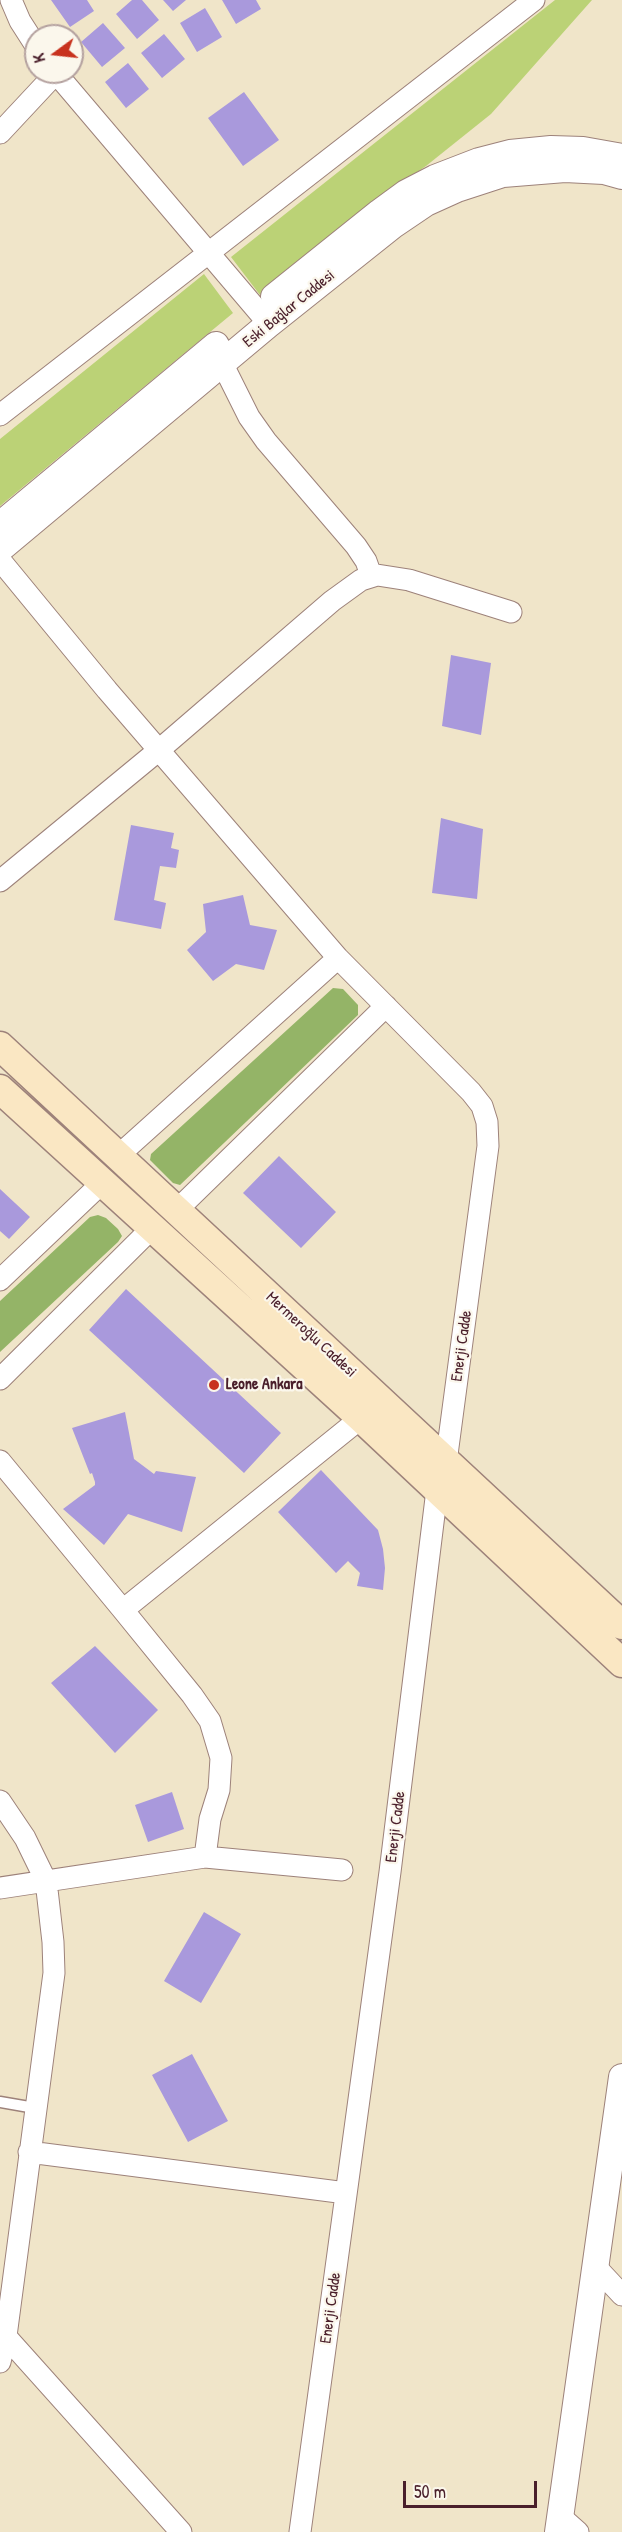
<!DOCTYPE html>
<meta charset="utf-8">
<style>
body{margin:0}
#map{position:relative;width:622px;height:2532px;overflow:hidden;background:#f0e5c9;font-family:"Patrick Hand",sans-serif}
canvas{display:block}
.north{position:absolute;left:24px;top:24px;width:60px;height:60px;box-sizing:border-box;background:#fbf7ec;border:2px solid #b4a19f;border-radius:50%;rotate:255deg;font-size:16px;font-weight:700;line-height:24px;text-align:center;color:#4a1f2b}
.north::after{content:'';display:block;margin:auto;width:21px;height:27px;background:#c8321e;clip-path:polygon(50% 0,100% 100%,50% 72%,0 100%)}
.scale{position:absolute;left:403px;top:2481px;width:134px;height:27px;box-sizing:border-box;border:3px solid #4a1f2b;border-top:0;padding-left:8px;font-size:18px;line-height:21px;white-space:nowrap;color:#4a1f2b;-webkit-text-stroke:4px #fbf7ec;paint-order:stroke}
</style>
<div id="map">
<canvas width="622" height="2532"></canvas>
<div class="north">K</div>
<div class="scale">50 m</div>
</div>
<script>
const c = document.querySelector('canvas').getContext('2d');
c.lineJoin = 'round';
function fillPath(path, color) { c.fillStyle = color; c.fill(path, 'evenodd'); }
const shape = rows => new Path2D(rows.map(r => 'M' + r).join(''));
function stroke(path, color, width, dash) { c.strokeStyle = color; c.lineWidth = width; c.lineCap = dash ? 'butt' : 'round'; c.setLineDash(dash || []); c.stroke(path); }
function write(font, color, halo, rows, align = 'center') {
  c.font = font + ' "Patrick Hand",sans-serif'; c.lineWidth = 4.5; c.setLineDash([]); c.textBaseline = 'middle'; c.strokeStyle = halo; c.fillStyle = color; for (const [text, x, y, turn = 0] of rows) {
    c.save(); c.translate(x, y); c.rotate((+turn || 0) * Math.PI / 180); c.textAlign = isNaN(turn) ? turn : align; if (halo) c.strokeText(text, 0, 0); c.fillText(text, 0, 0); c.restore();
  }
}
fillPath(shape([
 [555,0,592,0,491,114,426,166,383,196,326,240,260,295,231,257],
 [204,274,233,313,0,506,0,439]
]), '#bbd276');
fillPath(shape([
 [333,988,343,989,358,1005,358,1015,180,1185,173,1183,150,1160,151,1154],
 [98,1215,106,1218,118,1229,122,1236,118,1242,0,1352,0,1301,90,1217]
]), '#94b467');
fillPath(shape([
 [51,0,87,0,94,11,70,27],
 [132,0,142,0,159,20,137,39,116,14],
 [163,0,186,0,173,11],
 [222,0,256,0,261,9,236,24],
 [205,8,222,37,197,52,180,23],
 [103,23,125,48,102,67,81,42],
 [164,34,185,59,162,78,141,53],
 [128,63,149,89,126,108,105,82],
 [244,92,279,140,243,166,208,118],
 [451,655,491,663,481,735,442,726],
 [441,818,483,829,477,899,432,893],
 [131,825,174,833,171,848,179,850,176,868,160,866,154,900,166,903,161,929,114,920],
 [243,895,250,925,277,930,264,970,236,964,213,981,187,950,206,932,203,904],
 [279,1156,336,1212,301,1248,243,1193],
 [0,1189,30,1217,9,1239,0,1231],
 [126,1289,281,1433,244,1473,89,1330],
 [125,1412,134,1459,154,1474,156,1471,196,1477,182,1532,128,1514,104,1545,63,1509,95,1485,95,1482,92,1473,90,1474,72,1428],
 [321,1470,378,1530,383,1549,385,1568,383,1590,357,1586,360,1573,348,1561,336,1573,278,1512],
 [95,1646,158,1710,115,1753,51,1683],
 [172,1792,184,1829,148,1842,135,1805],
 [204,1912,241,1934,201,2003,164,1981],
 [192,2054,228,2121,188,2142,152,2075]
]), '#a999dc');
const service = shape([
 [0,2102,35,2108]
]);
const minor = shape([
 [11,0,20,21,36,46],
 [55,72,269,324],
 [0,133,56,73],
 [222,363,249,417,266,441,356,546,366,561,371,575],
 [0,415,534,0],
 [0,560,107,690,338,958,471,1092,482,1106,487,1122,488,1146,446,1462,437,1490,390,1872,300,2532],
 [0,881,159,750,332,601,361,580,377,575,409,580,511,612],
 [119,1155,338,958],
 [178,1209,386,1006],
 [0,1280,102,1183],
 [0,1379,152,1228],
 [0,1461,123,1610,192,1695,210,1721,221,1758,219,1790,210,1819,205,1857],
 [123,1610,361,1418],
 [0,1801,25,1838,46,1881,53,1942,54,1973,6,2336,0,2362],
 [0,1888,205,1857,342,1870],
 [29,2152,346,2193],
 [594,2265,622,2295],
 [0,2330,181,2532],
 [560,2516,578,2532]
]);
const tertiary = shape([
 [274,297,380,212,406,193,435,178,479,161,510,153,551,149,583,150,622,157],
 [0,525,216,345],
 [0,549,269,324,392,226,426,203,457,189,503,174,565,169,604,171,622,176],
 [558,2532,622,2077]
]);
const secondary = shape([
 [0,1046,622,1625],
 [0,1089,361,1418,622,1663]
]);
stroke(service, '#9d827a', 13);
stroke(minor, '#9d827a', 23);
stroke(tertiary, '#9d827a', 28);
stroke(secondary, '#9d827a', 31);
stroke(service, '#fff', 10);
stroke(minor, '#fff', 21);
stroke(tertiary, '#fff', 26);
stroke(secondary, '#fae7c3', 28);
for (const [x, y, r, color] of [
 [214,1385,6,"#c8321e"]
]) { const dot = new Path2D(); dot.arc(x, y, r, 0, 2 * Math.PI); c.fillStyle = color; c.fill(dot); stroke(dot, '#fbf7ec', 2); }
write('16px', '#4a1f2b', '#fbf7ec', [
 ["Eski Bağlar Caddesi",289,309,-39],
 ["Mermeroğlu Caddesi",311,1335,43],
 ["Enerji Cadde",462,1346,-82],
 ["Enerji Cadde",396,1827,-83],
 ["Enerji Cadde",331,2308,-82]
]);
write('bold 16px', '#4a1f2b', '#fbf7ec', [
 ["Leone Ankara",226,1385]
], 'left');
</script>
